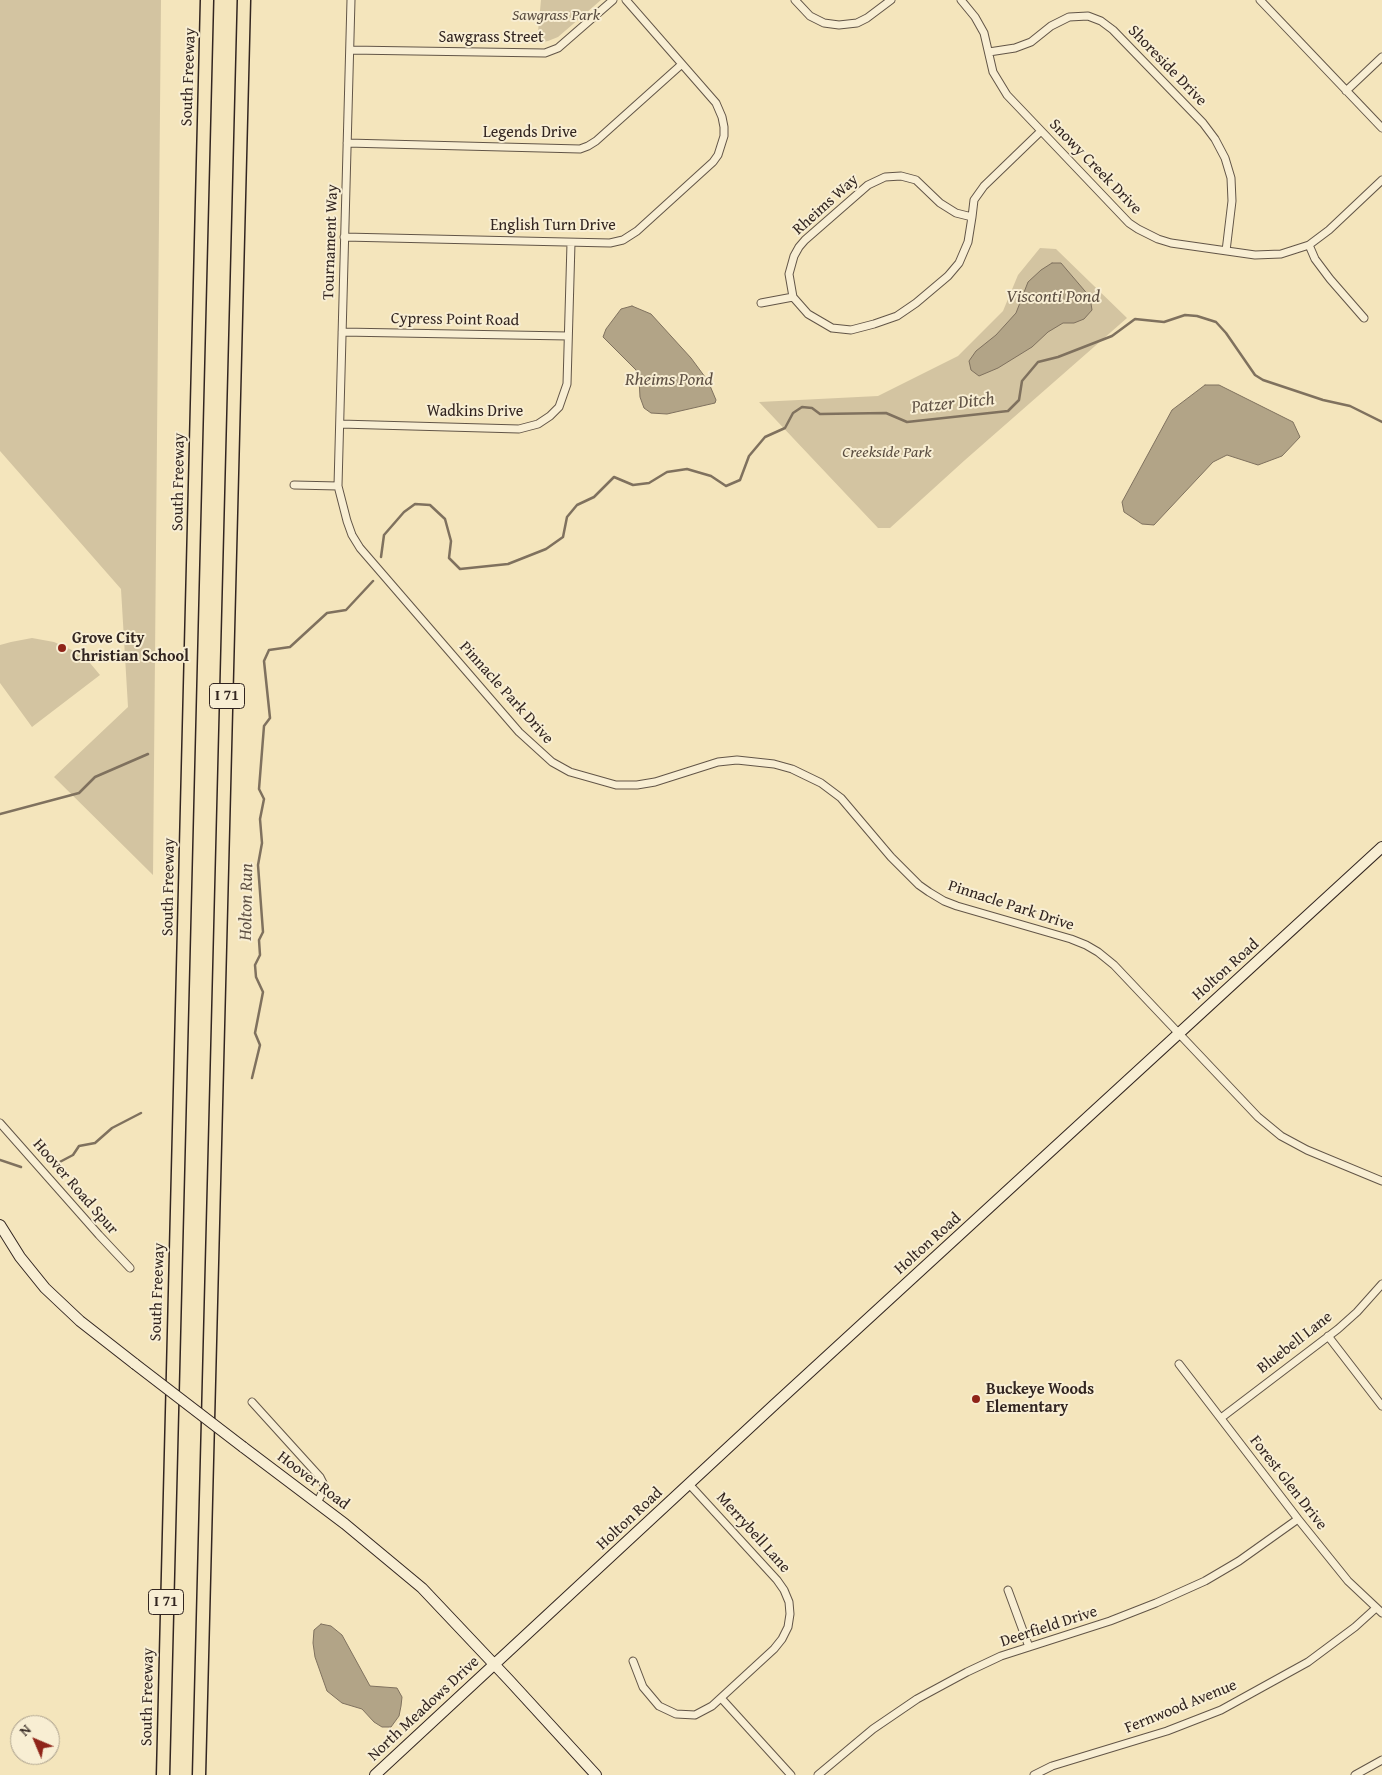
<!DOCTYPE html>
<style>
body{margin:0}
#map{position:relative;width:1382px;height:1775px;overflow:hidden;background:#f4e5bc;font-family:"Gentium Book Plus",serif}
canvas{display:block}
.north{position:absolute;left:10px;top:1715px;width:50px;height:50px;box-sizing:border-box;background:#f8eed3;border:1px solid #a99e8b;border-radius:50%;rotate:315deg;font-size:14px;font-weight:700;line-height:20px;text-align:center;color:#322520}
.north::after{content:'';display:block;margin:auto;width:18px;height:22px;background:#8f2418;clip-path:polygon(50% 0,100% 100%,50% 72%,0 100%)}
</style>
<div id="map">
<canvas width="1382" height="1775"></canvas>
<div class="north">N</div>
</div>
<script>
const c = document.querySelector('canvas').getContext('2d');
c.lineJoin = 'round';
function fillPath(path, color) { c.fillStyle = color; c.fill(path, 'evenodd'); }
const shape = rows => new Path2D(rows.map(r => 'M' + r).join(''));
function stroke(path, color, width, dash) { c.strokeStyle = color; c.lineWidth = width; c.lineCap = dash ? 'butt' : 'round'; c.setLineDash(dash || []); c.stroke(path); }
function write(font, color, halo, rows, align = 'center') {
  c.font = font + ' "Gentium Book Plus",serif'; c.lineWidth = 4; c.setLineDash([]); c.textBaseline = 'middle'; c.strokeStyle = halo; c.fillStyle = color; for (const [text, x, y, turn = 0] of rows) {
    c.save(); c.translate(x, y); c.rotate((+turn || 0) * Math.PI / 180); c.textAlign = isNaN(turn) ? turn : align; if (halo) c.strokeText(text, 0, 0); c.fillText(text, 0, 0); c.restore();
  }
}
fillPath(shape([
 [0,0,161,0,153,875,54,777,128,707,121,589,0,451],
 [541,0,601,0,558,37,548,41,537,43],
 [1040,248,1056,249,1127,318,965,460,890,528,878,528,759,402,878,396,958,356,1003,311,1018,275],
 [32,638,54,642,74,651,90,663,100,675,32,727,0,683,0,645,11,642]
]), '#d3c4a1');
const water = shape([
 [1052,263,1061,263,1090,297,1092,310,1084,319,1074,323,1063,323,1048,332,1032,347,998,368,979,376,971,370,969,361,976,351,996,335,1016,313,1028,282,1041,270,1052,263],
 [632,306,651,314,691,358,708,381,716,400,715,403,667,414,651,413,644,408,640,397,639,379,636,370,603,337,606,329,621,309,632,306],
 [1205,385,1219,385,1293,422,1300,437,1282,456,1258,465,1227,455,1213,462,1154,525,1142,524,1124,512,1122,502,1172,410,1205,385],
 [321,1624,331,1626,342,1635,370,1686,397,1688,402,1697,401,1706,399,1716,391,1727,382,1727,374,1722,362,1709,342,1703,327,1691,315,1657,313,1643,314,1630,321,1624]
]);
fillPath(water, '#b2a487');
stroke(water, '#7f715e', 1);
stroke(shape([
 [381,557,384,535,404,512,415,504,430,505,445,519,451,541,449,558,460,569,508,564,546,549,563,537,567,517,577,505,594,497,614,477,633,485,649,483,667,472,687,469,711,476,726,486,740,480,749,456,765,437,785,428,793,413,802,407,812,408,820,414,886,413,907,422,1008,411,1019,400,1022,381,1038,362,1058,357,1112,336,1135,319,1164,322,1185,315,1197,316,1216,322,1226,333,1255,375,1263,380,1323,400,1350,406,1382,422],
 [0,814,79,793,95,777,148,754],
 [252,1078,260,1045,255,1033,263,992,256,977,255,965,260,955,259,940,263,932,258,865,262,843,260,819,264,799,259,789,264,726,270,718,264,661,269,650,290,647,327,613,346,610,373,581],
 [0,1160,21,1167],
 [54,1165,73,1155,79,1146,95,1143,112,1128,141,1113]
]), '#7f715e', 2.5);
const street = shape([
 [351,0,338,486,347,521,352,535,360,548,519,732,552,762,570,772,616,785,637,785,655,782,718,762,737,760,774,764,792,769,821,783,841,798,891,857,919,885,929,892,944,901,957,906,1071,939,1086,945,1098,952,1114,965,1258,1117,1281,1136,1307,1150,1382,1181],
 [795,0,810,16,824,23,839,25,857,23,867,18,891,0],
 [961,0,975,17,984,33,993,72,1007,95,1129,223,1138,229,1158,239,1171,243,1255,255,1281,254,1309,245,1329,230,1382,180],
 [1260,0,1382,128],
 [350,50,545,53,558,48,613,0],
 [989,52,1015,48,1031,42,1051,26,1069,17,1088,16,1101,21,1113,30,1203,123,1215,139,1225,158,1231,178,1232,201,1226,251],
 [1346,91,1382,57],
 [347,143,580,149,588,146,596,141,682,64],
 [972,217,956,213,940,203,916,180,901,176,885,177,868,185,805,240,799,247,794,256,789,274,793,297,808,314,832,328,851,330,874,324,897,316,916,303,948,276,959,263,968,242,972,217,974,200,984,186,1041,131],
 [344,237,610,243,623,240,637,231,713,162,718,155,724,136,724,127,722,117,716,103,626,0],
 [1309,245,1315,259,1330,279,1364,318],
 [761,303,793,297],
 [342,332,568,336],
 [340,424,519,429,538,424,550,416,559,407,567,384,571,243],
 [294,485,338,486],
 [0,1123,99,1235,130,1268],
 [1328,1336,1382,1406],
 [1179,1364,1298,1519,1348,1581,1382,1613],
 [252,1402,320,1477,325,1487,317,1503],
 [1221,1418,1338,1329,1357,1312,1382,1284],
 [1008,1590,1029,1647],
 [633,1661,643,1687,659,1706,676,1714,695,1715,712,1706,774,1649,782,1639,788,1627,790,1614,789,1602,784,1590,777,1580,689,1484],
 [721,1698,791,1775],
 [818,1775,873,1729,917,1699,967,1672,1001,1656,1110,1621,1156,1603,1205,1581,1239,1561,1298,1519],
 [1034,1775,1052,1766,1167,1731,1221,1710,1308,1662,1355,1627,1376,1608],
 [1355,1775,1382,1760]
]);
const secondary = shape([
 [0,1225,20,1257,45,1288,80,1321,135,1364],
 [243,1447,345,1524,422,1588,509,1680,596,1775],
 [375,1775,774,1405,1382,847]
]);
const highway = shape([
 [163,1775,207,0],
 [199,1775,244,0]
]);
stroke(street, '#625547', 9);
stroke(secondary, '#322520', 12);
stroke(highway, '#322520', 15);
stroke(street, '#f8eed3', 7);
stroke(secondary, '#f8eed3', 10);
stroke(highway, '#f4e5bc', 12);
const secondaryBridge = shape([
 [135,1364,243,1447]
]);
stroke(secondaryBridge, '#322520', 12, []);
stroke(secondaryBridge, '#f8eed3', 10);
for (const [x, y, r, color] of [
 [62,648,5,"#8f2418"],
 [976,1399,5,"#8f2418"]
]) { const dot = new Path2D(); dot.arc(x, y, r, 0, 2 * Math.PI); c.fillStyle = color; c.fill(dot); stroke(dot, '#f8eed3', 2); }
for (const [x, y, w] of [
 [227,696,35],
 [166,1602,35]
]) { const box = new Path2D(); box.roundRect(x - w / 2, y - 12.5, w, 25, 4); c.fillStyle = '#f8eed3'; c.fill(box); stroke(box, '#322520', 1); }
write('bold 15px', '#322520', null, [
 ["I 71",227,696],
 ["I 71",166,1602]
]);
write('italic 16px', '#5a4d40', '#f8eed3', [
 ["Sawgrass Park",556,16],
 ["Creekside Park",887,453]
]);
write('16px', '#322520', '#f8eed3', [
 ["Sawgrass Street",491,38],
 ["Shoreside Drive",1167,66,46],
 ["South Freeway",189,77,-88],
 ["Legends Drive",530,133],
 ["Snowy Creek Drive",1095,167,46],
 ["Rheims Way",826,205,-42],
 ["English Turn Drive",553,226],
 ["Tournament Way",331,242,-88],
 ["Cypress Point Road",455,320,1],
 ["Wadkins Drive",475,412],
 ["South Freeway",179,482,-89],
 ["Pinnacle Park Drive",506,693,48],
 ["South Freeway",169,887,-89],
 ["Pinnacle Park Drive",1011,906,18],
 ["Holton Road",1226,970,-42],
 ["Hoover Road Spur",75,1187,49],
 ["Holton Road",928,1244,-42],
 ["South Freeway",158,1292,-88],
 ["Bluebell Lane",1295,1343,-38],
 ["Hoover Road",313,1481,37],
 ["Forest Glen Drive",1288,1483,52],
 ["Holton Road",630,1519,-43],
 ["Merrybell Lane",753,1533,48],
 ["Deerfield Drive",1049,1627,-18],
 ["South Freeway",148,1697,-89],
 ["Fernwood Avenue",1181,1707,-22],
 ["North Meadows Drive",424,1709,-43]
]);
write('bold 16px', '#322520', '#f8eed3', [
 ["Grove City",72,639],
 ["Christian School",72,657],
 ["Buckeye Woods",986,1390],
 ["Elementary",986,1408]
], 'left');
write('italic 18px', '#5f5144', '#f8eed3', [
 ["Visconti Pond",1053,297],
 ["Rheims Pond",669,380],
 ["Patzer Ditch",953,404,-6],
 ["Holton Run",247,902,-89]
]);
</script>
